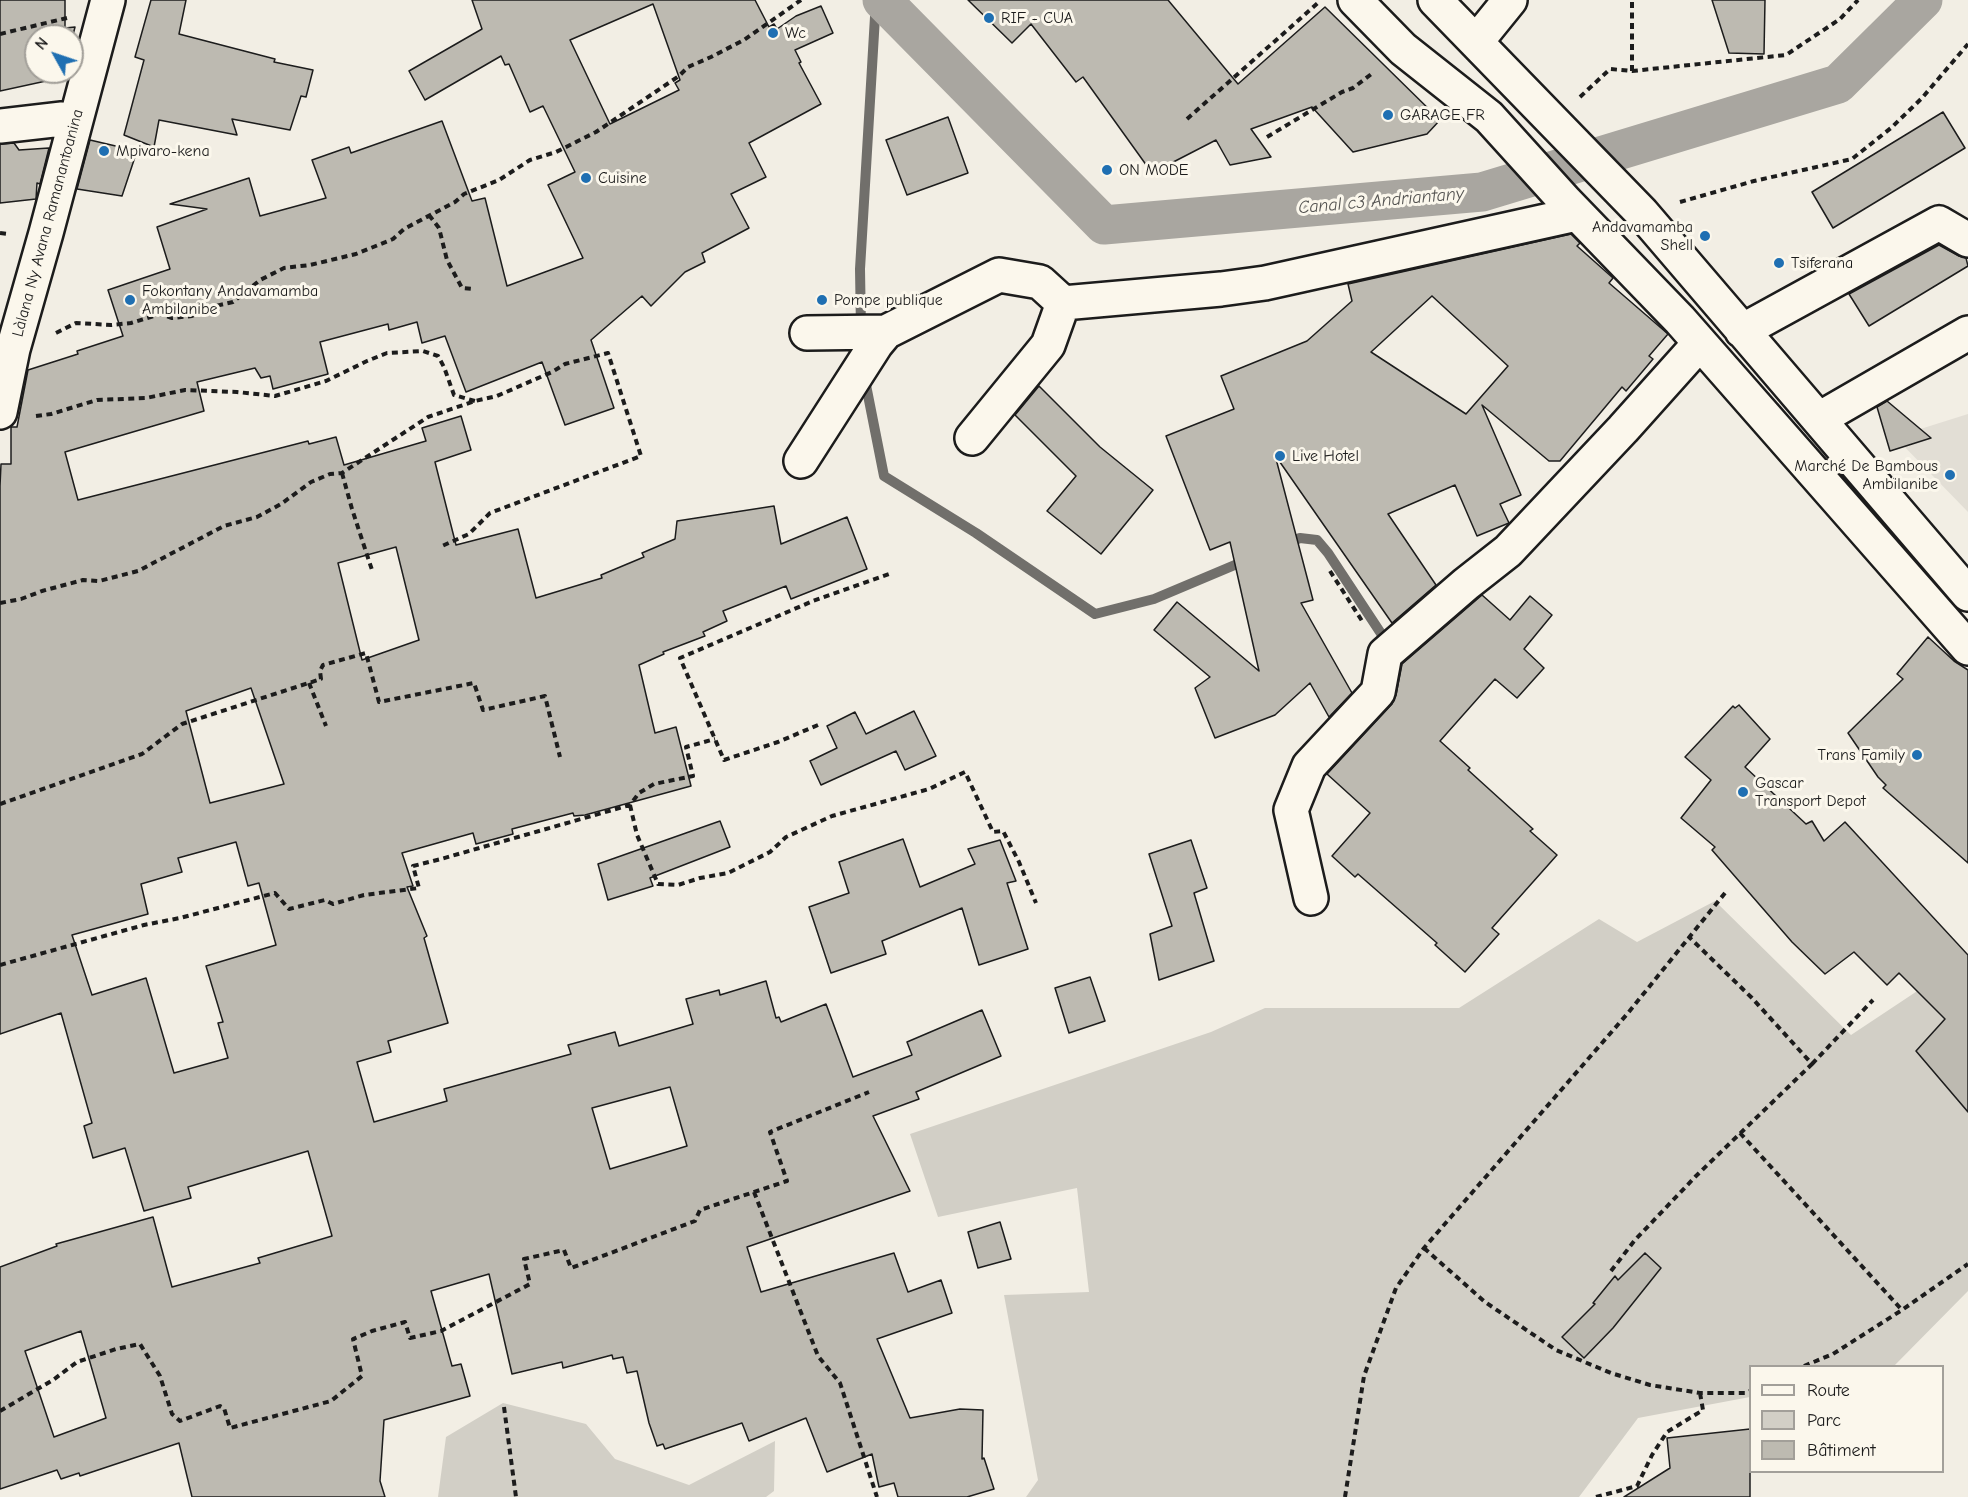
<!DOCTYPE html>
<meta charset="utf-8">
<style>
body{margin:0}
#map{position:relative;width:1968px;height:1497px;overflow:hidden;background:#f2eee4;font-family:"Comic Neue",sans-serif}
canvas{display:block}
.legend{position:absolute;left:1749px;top:1365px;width:195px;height:108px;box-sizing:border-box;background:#fbf7ec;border:2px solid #a29f99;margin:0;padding:8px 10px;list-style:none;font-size:18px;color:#1c1c1c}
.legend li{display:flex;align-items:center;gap:12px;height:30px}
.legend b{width:30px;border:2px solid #a29f99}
.north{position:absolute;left:24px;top:24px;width:60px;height:60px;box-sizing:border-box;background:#fbf7ec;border:2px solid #a29f99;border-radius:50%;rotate:310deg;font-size:16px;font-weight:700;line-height:24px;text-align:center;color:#1c1c1c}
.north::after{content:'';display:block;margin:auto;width:21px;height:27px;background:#1f6fb2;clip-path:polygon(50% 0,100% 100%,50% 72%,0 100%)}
</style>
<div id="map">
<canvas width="1968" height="1497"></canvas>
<ul class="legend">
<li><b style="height:8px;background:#fbf7ec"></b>Route</li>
<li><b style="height:16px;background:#d2cfc6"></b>Parc</li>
<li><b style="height:16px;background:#bdbab1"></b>Bâtiment</li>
</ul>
<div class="north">N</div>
</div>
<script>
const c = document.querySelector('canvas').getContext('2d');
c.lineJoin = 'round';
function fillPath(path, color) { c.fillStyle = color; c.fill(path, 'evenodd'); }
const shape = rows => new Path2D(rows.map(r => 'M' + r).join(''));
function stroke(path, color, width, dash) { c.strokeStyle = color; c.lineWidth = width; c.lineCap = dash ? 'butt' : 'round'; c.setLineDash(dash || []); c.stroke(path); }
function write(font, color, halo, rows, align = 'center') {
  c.font = font + ' "Comic Neue",sans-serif'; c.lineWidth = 6; c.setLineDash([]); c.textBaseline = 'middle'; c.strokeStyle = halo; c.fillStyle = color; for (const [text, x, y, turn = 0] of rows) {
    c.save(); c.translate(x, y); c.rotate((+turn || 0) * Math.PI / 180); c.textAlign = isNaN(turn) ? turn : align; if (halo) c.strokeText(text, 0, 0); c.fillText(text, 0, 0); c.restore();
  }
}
fillPath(shape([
 [1968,414,1968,512,1895,437]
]), '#e2ded5');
fillPath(shape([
 [1715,901,1851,1035,1964,960,1968,963,1968,1291,1894,1366,1750,1366,1750,1397,1638,1418,1579,1497,1026,1497,1038,1480,1004,1295,1089,1292,1077,1188,938,1217,910,1134,1211,1032,1265,1008,1459,1008,1599,919,1637,942],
 [503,1403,586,1424,615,1459,689,1485,775,1441,774,1491,766,1497,438,1497,446,1437]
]), '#d2cfc6');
stroke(shape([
 [861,330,860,269,876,0],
 [864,375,884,476,976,533,1095,614,1154,599,1249,559],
 [1285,544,1300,538,1317,540,1328,553,1384,638]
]), '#716f6b', 10);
stroke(shape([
 [882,0,1104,225,1482,192,1838,84,1923,0]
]), '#a9a6a0', 39);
const building = shape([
 [0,0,65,0,65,28,75,27,72,39,72,36,36,36,36,72,68,72,69,76,0,91,0,0],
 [151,0,186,0,179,34,275,59,274,62,313,70,306,97,301,96,290,130,232,119,237,135,159,120,154,147,124,135,144,60,135,57,151,0],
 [472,0,755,0,769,27,774,24,777,29,796,16,821,6,833,33,795,50,801,62,799,63,821,104,749,143,766,177,731,194,749,228,702,253,705,262,685,272,651,306,642,296,591,340,614,408,565,425,542,362,466,392,445,336,422,343,417,322,389,330,388,324,320,342,328,374,273,389,270,376,261,378,255,368,197,382,204,411,65,452,78,500,308,441,309,444,336,437,344,465,426,441,422,428,461,416,471,450,435,462,456,545,518,529,536,598,602,578,601,575,644,557,642,553,675,539,677,521,774,506,781,544,847,517,867,569,791,599,786,586,723,611,727,621,703,632,705,636,663,652,664,654,639,665,655,733,676,727,691,786,585,815,574,816,573,813,512,829,513,834,476,844,473,833,402,853,413,886,407,887,427,936,424,938,448,1023,388,1041,391,1052,357,1062,374,1122,447,1101,444,1089,571,1054,568,1045,615,1032,619,1046,693,1024,686,999,719,990,720,995,766,981,776,1018,779,1017,781,1022,826,1004,853,1077,912,1055,907,1042,982,1010,1001,1056,916,1092,919,1099,873,1116,910,1191,747,1247,761,1292,894,1253,908,1292,941,1280,952,1313,877,1339,910,1418,960,1409,983,1410,982,1459,984,1458,994,1489,967,1497,898,1497,894,1483,879,1487,872,1454,827,1472,806,1418,749,1441,742,1423,665,1449,663,1444,657,1446,649,1423,637,1371,627,1373,623,1357,613,1359,612,1355,563,1368,562,1362,512,1374,489,1274,431,1291,452,1366,461,1364,470,1396,384,1420,380,1481,385,1497,192,1497,179,1443,80,1476,79,1473,61,1479,57,1470,0,1489,0,1267,57,1246,56,1244,153,1217,172,1287,260,1263,258,1258,332,1236,308,1151,188,1187,191,1198,144,1211,125,1148,93,1158,84,1126,92,1123,61,1013,0,1034,0,486,1,464,11,464,11,427,17,427,28,370,78,354,77,351,123,336,108,290,170,269,157,227,207,209,170,204,249,178,260,216,326,198,312,160,349,147,351,153,442,121,472,201,485,198,507,286,583,258,548,185,575,172,543,106,530,112,509,64,505,65,501,56,425,100,409,71,482,29,472,0],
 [653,4,680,80,675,83,679,90,610,124,570,40,653,4],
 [396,547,419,640,362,660,338,563,396,547],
 [251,688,284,784,210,803,186,711,251,688],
 [236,842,248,886,259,883,276,945,206,966,223,1022,218,1023,228,1058,174,1073,146,978,92,995,72,935,148,914,141,884,182,872,178,858,236,842],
 [670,1087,687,1146,610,1169,592,1108,670,1087],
 [81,1331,106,1418,54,1437,25,1351,81,1331],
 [968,0,1168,0,1238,84,1325,7,1440,120,1427,134,1353,152,1312,107,1251,129,1271,157,1230,165,1216,140,1152,173,1083,77,1076,82,1031,24,1012,43,968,0],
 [1712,0,1765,0,1764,54,1729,53,1712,0],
 [1943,112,1965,148,1833,228,1812,192,1943,112],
 [948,117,968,173,907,195,886,140,948,117],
 [90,140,137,151,122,196,77,189,90,140],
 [14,143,19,150,49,148,40,184,37,183,36,199,0,203,0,144,14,143],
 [1571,234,1580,243,1577,246,1613,278,1609,283,1668,334,1649,356,1653,359,1626,391,1622,387,1560,461,1549,461,1482,405,1521,495,1500,504,1509,523,1477,536,1455,485,1388,514,1436,585,1392,623,1275,455,1313,600,1301,603,1352,693,1329,717,1310,683,1275,715,1215,738,1195,688,1210,677,1154,630,1177,602,1259,671,1230,542,1210,550,1166,436,1234,409,1221,376,1307,341,1352,301,1348,284,1571,234],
 [1432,296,1508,366,1466,414,1371,352,1432,296],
 [1939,245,1959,256,1966,258,1968,266,1869,326,1849,294,1939,245],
 [1039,386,1100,447,1153,490,1101,554,1047,511,1076,476,1015,415,1039,386],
 [1887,401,1931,438,1890,451,1877,407,1887,401],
 [1482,595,1510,620,1530,596,1552,615,1524,649,1544,668,1517,698,1495,679,1440,741,1470,768,1468,770,1533,829,1530,831,1557,855,1492,928,1499,934,1465,972,1435,945,1437,943,1358,874,1355,877,1332,856,1370,813,1327,774,1392,704,1396,695,1402,664,1482,595],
 [1928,637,1954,661,1968,670,1968,863,1883,788,1886,785,1878,777,1848,733,1903,679,1897,674,1928,637],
 [1739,705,1770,739,1745,767,1806,824,1812,821,1824,841,1845,822,1968,955,1968,1112,1916,1051,1945,1019,1899,973,1887,985,1854,952,1825,974,1792,942,1712,850,1715,847,1681,818,1711,780,1685,757,1733,706,1735,708,1739,705],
 [914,711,936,756,905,770,896,751,821,785,810,761,837,748,827,726,855,712,866,734,914,711],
 [720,821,730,847,650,878,653,886,608,900,598,864,720,821],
 [903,839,920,887,975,864,968,849,1000,840,1016,881,1007,883,1028,949,979,965,962,908,882,941,886,954,831,973,809,907,849,893,839,862,903,839],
 [1191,840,1207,888,1194,893,1214,961,1159,980,1150,934,1172,926,1149,854,1191,840],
 [1090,977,1105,1021,1069,1033,1055,988,1090,977],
 [1000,1222,1011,1259,978,1268,968,1232,1000,1222],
 [1645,1253,1661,1268,1613,1328,1584,1358,1562,1337,1595,1304,1593,1303,1615,1276,1618,1280,1645,1253],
 [1750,1429,1750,1497,1624,1497,1670,1468,1667,1438,1750,1429]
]);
fillPath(building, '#bdbab1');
stroke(building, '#1c1c1c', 1.5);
const minor = shape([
 [1355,0,1403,49,1489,117,1566,202,1680,320,1968,648],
 [1435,0,1642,213,1968,594],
 [1476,42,1510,0],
 [0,126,62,119],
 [1742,331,1939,223,1968,240],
 [807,333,886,332,999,275,1040,282,1063,303,1221,289,1265,283,1577,214],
 [0,412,13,349,46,233,108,0],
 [1819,419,1968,333],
 [972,438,1048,345,1063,303],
 [801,461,876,344,886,332],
 [1311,898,1291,810,1309,766,1378,692,1385,654,1466,584,1508,551,1623,429,1700,343]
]);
stroke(minor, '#1c1c1c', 38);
stroke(shape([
 [0,34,67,18],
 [1632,71,1632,0],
 [1580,97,1610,69,1632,71,1786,55,1840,19,1858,0],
 [1187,119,1319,2],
 [1267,137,1342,92,1353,88,1374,72],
 [1680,202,1754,181,1852,159,1891,128,1922,98,1968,44],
 [429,215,439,228,447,260,462,288,473,289],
 [0,233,9,234],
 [56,333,76,323,111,325,131,323,161,314,172,318,192,316,211,307,233,302,260,280,284,268,310,265,356,254,393,239,404,229,455,202,464,194,499,180,530,160,556,152,596,132,679,76,688,67,711,57,744,40,801,0],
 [36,416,51,414,97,400,146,398,185,390,237,392,275,396,326,381,367,361,387,353,423,351,438,356,444,367,454,395,475,401],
 [342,473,352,509,372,570],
 [1330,571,1364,624],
 [0,603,21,599,42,591,83,580,99,581,138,571,224,526,257,517,281,504,311,482,330,474,342,473,428,417,475,401,497,396,552,372,565,364,608,353,641,456,490,513,469,534,442,546],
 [309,683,326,726],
 [818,725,778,742,724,760,680,658,813,601,892,573],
 [0,804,142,754,182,724,321,679,320,671,323,665,366,653,379,702,474,683,483,710,545,696,560,757],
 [630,805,637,835,658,884,678,885,700,878,728,873,770,852,786,837,832,816,929,789,965,772,993,832,1003,831,1019,862,1036,903],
 [0,965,144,925,180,918,275,893,289,909,325,900,333,904,364,895,419,888,413,866,441,859,630,805,639,793,654,784,693,776,686,747,715,739],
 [1812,1064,1873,1000],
 [1740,1133,1902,1310],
 [754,1192,818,1356,840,1383,877,1497],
 [1424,1248,1485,1302,1556,1350,1611,1373,1650,1385,1700,1393,1745,1393,1750,1391],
 [1611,1271,1635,1240,1696,1176,1812,1064,1752,998,1688,936],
 [1804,1366,1833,1354,1902,1310,1968,1264],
 [504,1407,516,1497],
 [0,1411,53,1380,77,1362,116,1349,140,1344,160,1376,172,1414,180,1421,220,1406,224,1408,230,1428,331,1401,362,1376,353,1339,372,1331,405,1322,410,1338,441,1331,530,1284,524,1259,564,1250,571,1268,695,1221,700,1210,787,1181,770,1132,869,1092],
 [1345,1497,1364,1376,1396,1288,1424,1248,1628,1013,1725,893],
 [1596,1497,1637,1486,1652,1455,1667,1432,1703,1410,1700,1393]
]), '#1c1c1c', 4, [6, 4.5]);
stroke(minor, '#fbf7ec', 33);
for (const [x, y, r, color] of [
 [989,18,6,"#1f6fb2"],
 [773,33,6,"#1f6fb2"],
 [1388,115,6,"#1f6fb2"],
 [104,151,6,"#1f6fb2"],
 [1107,170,6,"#1f6fb2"],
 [586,178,6,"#1f6fb2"],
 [1705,236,6,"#1f6fb2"],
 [1779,263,6,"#1f6fb2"],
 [130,300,6,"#1f6fb2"],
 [822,300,6,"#1f6fb2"],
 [1280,456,6,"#1f6fb2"],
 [1950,475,6,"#1f6fb2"],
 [1917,755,6,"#1f6fb2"],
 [1743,792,6,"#1f6fb2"]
]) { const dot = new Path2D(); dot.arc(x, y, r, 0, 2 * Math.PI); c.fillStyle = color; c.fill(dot); stroke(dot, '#fbf7ec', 2); }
write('16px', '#1c1c1c', '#fbf7ec', [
 ["RIF - CUA",1001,18],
 ["Wc",785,33],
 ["GARAGE FR",1400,115],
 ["Mpivaro-kena",116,151],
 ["ON MODE",1119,170],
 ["Cuisine",598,178],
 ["Andavamamba",1693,227,"right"],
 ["Shell",1693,245,"right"],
 ["Tsiferana",1791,263],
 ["Fokontany Andavamamba",142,291],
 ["Ambilanibe",142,309],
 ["Pompe publique",834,300],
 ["Live Hotel",1292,456],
 ["Marché De Bambous",1938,466,"right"],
 ["Ambilanibe",1938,484,"right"],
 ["Trans Family",1905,755,"right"],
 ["Gascar",1755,783],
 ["Transport Depot",1755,801]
], 'left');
write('16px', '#1c1c1c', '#fbf7ec', [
 ["Làlana Ny Avana Ramanantoanina",48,223,-75]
]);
write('italic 18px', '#545351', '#fbf7ec', [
 ["Canal c3 Andriantany",1381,201,-5]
]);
</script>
